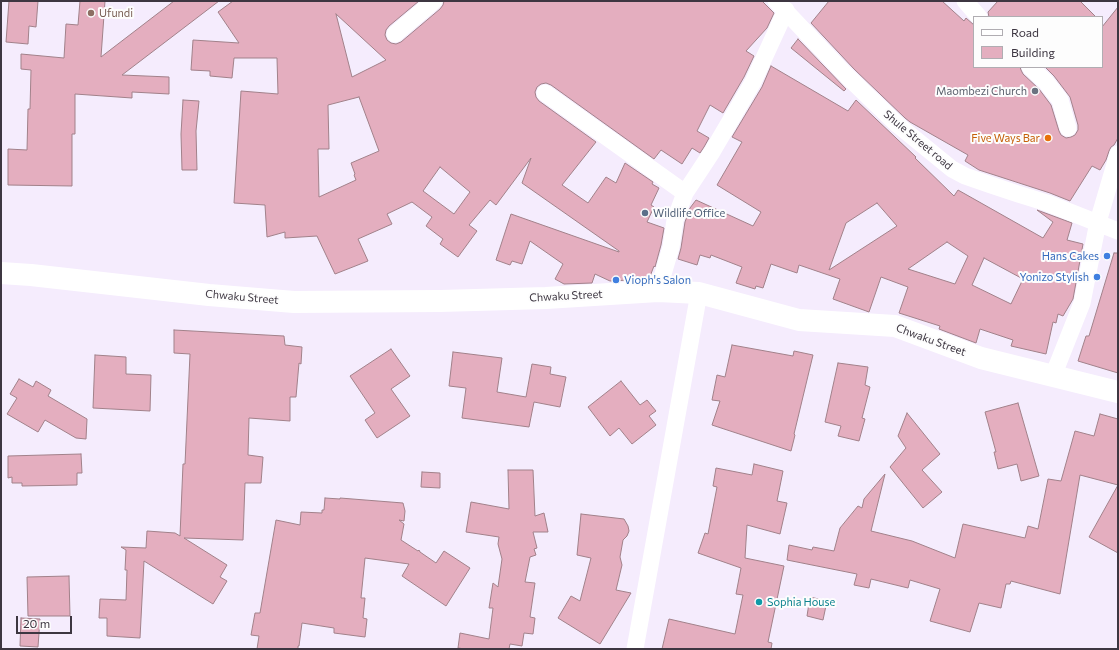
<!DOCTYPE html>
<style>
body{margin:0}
#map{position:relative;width:1119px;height:650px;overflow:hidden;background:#f5ecfd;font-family:Commissioner,sans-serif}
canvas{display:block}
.frame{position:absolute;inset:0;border:2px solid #3d3641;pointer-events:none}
.legend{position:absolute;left:973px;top:16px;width:130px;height:52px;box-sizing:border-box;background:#fdfdfd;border:1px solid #b0adb2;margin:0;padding:5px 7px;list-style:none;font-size:12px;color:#3d3641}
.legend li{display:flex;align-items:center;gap:8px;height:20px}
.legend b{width:20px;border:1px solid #b0adb2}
.scale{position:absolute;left:16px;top:616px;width:56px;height:18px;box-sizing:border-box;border:2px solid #3d3641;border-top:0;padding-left:5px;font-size:12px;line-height:14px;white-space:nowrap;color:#3d3641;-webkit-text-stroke:3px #fdfdfd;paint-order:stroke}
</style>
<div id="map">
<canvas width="1119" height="650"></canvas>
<div class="frame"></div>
<ul class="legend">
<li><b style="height:5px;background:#fff"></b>Road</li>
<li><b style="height:11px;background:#e4aebf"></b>Building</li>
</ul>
<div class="scale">20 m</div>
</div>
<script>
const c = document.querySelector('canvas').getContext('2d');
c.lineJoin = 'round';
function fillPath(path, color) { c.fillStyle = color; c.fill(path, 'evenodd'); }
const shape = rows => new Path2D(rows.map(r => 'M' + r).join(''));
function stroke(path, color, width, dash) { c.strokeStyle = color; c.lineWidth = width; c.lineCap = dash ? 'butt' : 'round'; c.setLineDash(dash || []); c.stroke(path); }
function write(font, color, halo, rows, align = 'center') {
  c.font = font + ' Commissioner,sans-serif'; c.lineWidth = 4; c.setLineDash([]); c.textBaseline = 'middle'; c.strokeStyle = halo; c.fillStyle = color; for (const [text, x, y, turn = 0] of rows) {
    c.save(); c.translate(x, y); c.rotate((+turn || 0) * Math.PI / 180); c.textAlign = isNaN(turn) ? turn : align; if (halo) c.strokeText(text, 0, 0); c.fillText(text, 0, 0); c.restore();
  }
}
const building = shape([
 [9,1,38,1,36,27,29,26,28,44,6,42,9,1],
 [80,1,105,1,101,57,174,1,219,1,122,75,169,77,169,94,132,92,132,98,75,94,75,134,72,134,72,186,8,185,8,149,27,150,28,109,30,109,31,70,21,69,21,54,64,58,66,24,78,25,80,1],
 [233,1,419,1,389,26,386,30,385,35,387,40,391,43,396,44,401,42,440,9,443,5,444,1,762,1,774,13,767,28,746,51,754,56,744,77,723,113,710,105,697,131,709,138,704,147,700,153,692,148,682,164,661,150,654,159,551,85,546,83,541,84,537,87,535,92,536,97,539,101,596,142,562,185,588,203,606,177,616,183,625,163,653,182,652,184,659,188,651,205,654,207,647,222,664,228,661,245,655,267,654,266,649,279,610,281,595,274,592,283,564,284,555,279,563,264,530,241,522,264,512,261,510,265,496,260,511,214,619,252,619,251,522,183,531,158,496,205,490,200,469,225,477,231,458,257,440,244,443,239,426,226,432,217,412,202,387,214,392,224,358,239,368,261,335,274,317,236,285,238,285,232,267,237,265,205,234,203,241,91,278,94,277,58,234,58,232,78,210,76,210,71,191,70,193,40,239,43,218,12,233,1],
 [336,14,386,60,352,77,336,14],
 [359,97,379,151,351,163,355,174,354,175,356,180,319,197,318,149,329,149,328,105,359,97],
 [440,167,470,192,454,214,423,191,440,167],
 [829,1,942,1,964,21,966,18,974,25,974,67,1020,67,1021,70,1023,74,1039,89,1051,105,1059,131,1061,135,1066,138,1071,137,1075,135,1078,130,1078,125,1070,97,1054,76,1045,67,1102,67,1102,27,1118,7,1118,138,1114,145,1111,147,1109,151,1106,160,1100,170,1092,166,1070,201,1050,193,979,170,965,161,968,155,910,122,905,118,854,69,811,23,829,1],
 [998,1,1080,1,1096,17,989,17,988,12,998,1],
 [798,39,846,89,844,91,791,48,798,39],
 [771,66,848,111,856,100,916,157,915,158,954,196,958,190,1043,238,1053,222,1037,210,1072,223,1067,240,1083,244,1073,299,1063,316,1058,314,1056,323,1053,322,1046,354,1011,346,1013,340,980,329,976,343,939,329,940,326,899,313,908,287,881,277,869,312,833,299,840,279,799,265,797,273,771,264,763,288,756,286,755,289,736,283,742,267,711,255,710,258,700,255,697,265,678,259,681,248,685,222,690,208,696,200,753,226,761,212,717,185,742,142,732,137,762,87,771,66],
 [877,203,897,226,829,270,846,223,877,203],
 [947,242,968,256,955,284,908,269,947,242],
 [984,258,1023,279,1011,304,972,285,984,258],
 [183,100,199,101,196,131,197,170,182,170,181,134,183,100],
 [1114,253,1118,253,1118,373,1078,361,1086,336,1089,336,1114,253],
 [174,330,284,336,285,345,302,347,301,364,299,363,296,397,290,397,290,421,249,418,248,455,263,457,261,483,245,483,243,540,184,538,227,565,220,577,227,581,213,604,144,561,140,638,107,636,107,618,99,618,100,599,126,600,127,570,125,570,126,550,121,547,146,548,147,531,175,533,180,536,183,464,185,464,190,354,174,353,174,330],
 [732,345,793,356,794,351,813,355,794,434,795,435,791,451,712,425,720,401,712,400,717,375,725,377,732,345],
 [391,349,410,376,391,389,410,416,377,438,365,420,375,413,350,376,391,349],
 [453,352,502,358,497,392,526,397,532,364,551,367,550,374,566,377,560,407,534,402,529,427,462,418,466,388,449,386,453,352],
 [95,355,126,357,126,374,151,375,150,411,93,408,95,355],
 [838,363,868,367,865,385,870,387,862,418,865,419,859,441,838,436,841,426,825,422,838,363],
 [19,379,33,387,36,381,51,390,48,396,87,419,86,439,76,438,45,420,38,432,7,414,17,398,10,394,19,379],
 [621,381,640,405,647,400,656,411,649,416,656,425,632,444,619,428,610,436,588,407,621,381],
 [1018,403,1039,476,1021,481,1017,464,998,469,994,452,996,452,985,412,1018,403],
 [907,413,940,454,922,470,942,492,923,508,890,467,906,448,898,436,907,413],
 [1100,414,1118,419,1118,553,1089,537,1118,485,1080,475,1060,594,1011,581,1010,584,1006,584,1001,608,979,603,970,632,930,621,940,589,910,580,908,588,871,579,869,588,854,585,857,574,787,560,789,545,812,550,813,547,834,551,840,528,858,506,862,508,864,499,885,474,871,531,912,541,955,558,963,524,1025,538,1028,526,1038,529,1048,479,1061,481,1075,431,1094,436,1100,414],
 [81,454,82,473,77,473,77,485,22,486,22,483,12,483,12,477,8,478,8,456,81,454],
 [754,464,783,471,777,501,787,503,780,534,747,525,745,558,784,566,768,642,772,643,771,649,662,649,669,619,735,634,743,595,736,594,741,568,698,553,705,533,708,534,717,487,713,486,716,468,752,475,754,464],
 [508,470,533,470,535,516,544,513,548,532,533,532,537,548,534,549,536,555,530,557,525,582,535,583,530,617,535,618,533,634,524,633,522,646,510,644,509,649,465,649,458,648,460,633,489,639,493,608,489,608,493,583,498,587,502,559,498,544,499,537,466,532,471,502,509,509,508,470],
 [422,472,440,473,440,488,421,487,422,472],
 [325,498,340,499,340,498,403,503,405,511,404,521,399,520,404,524,401,540,418,551,419,550,420,552,436,563,444,551,470,568,446,606,402,576,409,564,365,558,361,598,365,598,363,618,367,619,365,637,334,633,334,628,302,623,299,646,298,646,298,649,257,649,259,636,251,635,255,613,260,613,276,520,300,525,301,512,322,513,322,510,324,510,325,498],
 [581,514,624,519,628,526,629,531,627,536,623,540,620,557,622,565,616,590,631,593,600,644,558,618,571,596,580,601,591,558,577,555,581,514],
 [69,576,70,616,28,616,27,577,69,576],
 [810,597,827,601,823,620,807,616,810,597],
 [21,618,40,619,38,647,20,646,21,618]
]);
fillPath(building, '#e4aebf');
stroke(building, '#a1818a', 1);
stroke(shape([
 [776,1,847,76,898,125,952,169,965,176,991,185,1018,194,1047,203,1118,231],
 [965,1,979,17],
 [395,34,434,1],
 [1030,67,1046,82,1060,100,1068,128],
 [545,93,685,193],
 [658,291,671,247,675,220,685,193,712,152,753,82,786,10],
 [1053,376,1082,303,1098,222,1118,154],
 [635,649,699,293]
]), '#fff', 17);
stroke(shape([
 [1,273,31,275,209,295,294,302,440,301,546,298,658,291,699,293,799,320,895,326,981,358,1118,392]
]), '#fff', 22);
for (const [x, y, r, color] of [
 [91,13,4,"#8d6e63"],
 [1035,91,4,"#6b7280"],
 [1048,138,4,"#e8710a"],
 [645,213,4,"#5c6f8a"],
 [1107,256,4,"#3f7fe0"],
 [1097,277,4,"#3f7fe0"],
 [616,280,4,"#3f7fe0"],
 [759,602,4,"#0f9aa8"]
]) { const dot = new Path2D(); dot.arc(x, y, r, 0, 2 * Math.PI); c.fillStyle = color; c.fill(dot); stroke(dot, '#fdfdfd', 1.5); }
write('11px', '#785e54', '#fdfdfd', [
 ["Ufundi",99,13]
], 'left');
write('11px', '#5b616d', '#fdfdfd', [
 ["Maombezi Church",1027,91]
], 'right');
write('11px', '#c56008', '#fdfdfd', [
 ["Five Ways Bar",1040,138]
], 'right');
write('11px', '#3d3641', '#fdfdfd', [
 ["Shule Street road",918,140,40],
 ["Chwaku Street",566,296,-3],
 ["Chwaku Street",242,297,5],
 ["Chwaku Street",931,340,20]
]);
write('11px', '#4e5e75', '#fdfdfd', [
 ["Wildlife Office",653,213]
], 'left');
write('11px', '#366cbe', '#fdfdfd', [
 ["Hans Cakes",1099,256],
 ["Yonizo Stylish",1089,277],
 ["Vioph's Salon",624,280,"left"]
], 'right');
write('11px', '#0d838f', '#fdfdfd', [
 ["Sophia House",767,602]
], 'left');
</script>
